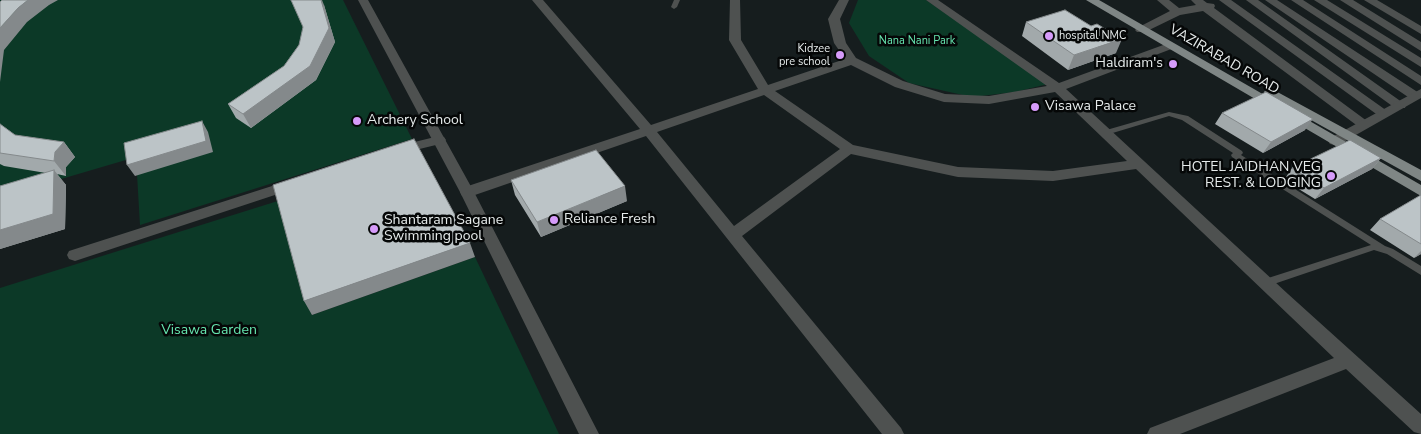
<!DOCTYPE html>
<style>
body{margin:0}
canvas{display:block;background:#161d1e}
</style>
<canvas width="1421" height="434"></canvas>
<script>
const c = document.querySelector('canvas').getContext('2d');
c.lineJoin = 'round';
function fillPath(path, color) { c.fillStyle = color; c.fill(path, 'evenodd'); }
const shape = rows => new Path2D(rows.map(r => 'M' + r).join(''));
function stroke(path, color, width, dash) { c.strokeStyle = color; c.lineWidth = width; c.lineCap = dash ? 'butt' : 'round'; c.setLineDash(dash || []); c.stroke(path); }
function write(font, color, halo, rows, align = 'center') {
  c.font = font + ' "Nunito Sans",sans-serif'; c.lineWidth = 5; c.setLineDash([]); c.textBaseline = 'middle'; c.strokeStyle = halo; c.fillStyle = color; for (const [text, x, y, turn = 0] of rows) {
    c.save(); c.translate(x, y); c.rotate((+turn || 0) * Math.PI / 180); c.textAlign = isNaN(turn) ? turn : align; if (halo) c.strokeText(text, 0, 0); c.fillText(text, 0, 0); c.restore();
  }
}
fillPath(shape([
 [0,0,343,0,412,139,140,225,136,157,0,197],
 [858,0,926,0,1048,84,1015,92,972,97,909,83,869,56,849,23],
 [281,200,312,315,475,257,559,434,0,434,0,288]
]), '#0c3927');
fillPath(shape([
 [674,0,680,0,677,7,674,9,671,7,674,0],
 [1169,112,1188,116,1242,151,1243,153,1241,155,1385,246,1393,249,1421,266,1421,275,1387,254,1374,250,1265,287,1262,286,1260,283,1262,280,1371,245,1232,157,1231,155,1233,153,1182,120,1169,116,1106,135,1102,133,1103,131,1169,112]
]), '#4e5150');
fillPath(shape([
 [532,0,543,0,651,125,758,89,729,40,730,0,740,0,741,40,768,85,845,59,834,43,828,19,839,0,849,0,840,19,846,43,856,58,903,81,945,94,989,96,1047,86,926,0,938,0,1059,83,1166,44,1174,44,1176,46,1174,48,1066,89,1288,294,1421,414,1421,434,1414,432,1346,369,1180,434,1147,434,1150,428,1334,358,1136,169,1053,181,958,177,851,154,742,236,901,428,904,434,882,434,646,136,472,196,462,196,460,192,462,188,640,129,532,0],
 [851,65,895,87,944,102,989,104,1055,92,1127,161,1053,171,958,167,853,145,775,91,851,65],
 [764,95,840,149,734,226,657,132,764,95],
 [1157,0,1169,0,1179,8,1196,5,1191,0,1203,0,1207,3,1214,4,1215,6,1214,8,1371,124,1369,127,1359,127,1203,11,1180,15,1145,32,1137,32,1135,30,1137,28,1170,11,1157,0],
 [1219,0,1231,0,1390,113,1389,116,1379,116,1219,0],
 [1246,0,1258,0,1406,105,1405,108,1395,108,1246,0],
 [1265,0,1277,0,1419,93,1421,96,1415,100,1411,99,1265,0],
 [1291,0,1303,0,1421,76,1421,85,1291,0],
 [1314,0,1327,0,1421,58,1421,67,1314,0],
 [1340,0,1353,0,1421,42,1421,51,1340,0],
 [1364,0,1377,0,1421,26,1421,34,1364,0],
 [439,136,444,137,446,140,444,143,399,154,394,153,392,150,394,147,439,136],
 [294,179,299,181,301,184,299,187,75,261,69,259,67,255,69,251,294,179]
]), '#4e5150');
fillPath(shape([
 [358,0,368,0,474,192,599,434,579,434,460,192,358,0],
 [1421,89,1421,98,1340,144,1335,145,1330,144,1328,141,1330,138,1421,89]
]), '#4e5150');
fillPath(shape([
 [1086,0,1099,0,1421,185,1421,196,1086,0],
 [1270,88,1421,170,1421,181,1266,95,1264,92,1266,89,1270,88]
]), '#7f8685');
fillPath(shape([
 [324,5,335,42,316,80,251,128,236,118,228,104,284,66,299,45],
 [1026,22,1116,53,1068,70,1022,36],
 [1222,113,1305,130,1263,153,1215,124],
 [0,124,15,135,64,142,75,157,66,167,66,176,57,174,66,185,65,229,0,249,0,186,46,173,4,166,0,164],
 [1381,158,1372,169,1315,199,1284,180,1292,168],
 [511,180,627,201,541,237,515,195],
 [1421,195,1421,254,1414,258,1370,230,1380,219]
]), '#a2a9ab');
fillPath(shape([
 [28,0,58,0,49,5,27,22,4,50,0,82,0,28,18,8],
 [321,0,322,0,324,5,335,42,316,80,251,128,243,114,329,28],
 [1122,39,1116,53,1068,70,1074,55],
 [1313,119,1305,130,1263,153,1271,142],
 [202,121,208,132,213,152,135,176,127,165],
 [64,142,75,157,66,167,66,176,54,161,55,152],
 [1381,158,1372,169,1315,199,1324,188],
 [54,170,66,185,65,229,0,249,0,230],
 [625,186,627,201,541,237,537,222],
 [470,243,475,257,312,315,304,301],
 [1421,251,1421,254,1414,258]
]), '#84898b');
const building = shape([
 [2,0,28,0,18,8,0,28,0,2,2,0],
 [291,0,321,0,329,28,310,66,243,114,228,104,284,66,299,45,303,27,291,0],
 [1065,10,1091,26,1097,24,1122,39,1074,55,1026,22,1065,10],
 [1266,92,1313,119,1271,142,1222,113,1266,92],
 [202,121,206,141,127,165,124,143,202,121],
 [0,124,15,135,64,142,55,152,54,161,0,153,0,124],
 [414,139,470,243,304,301,273,185,414,139],
 [1350,140,1381,158,1324,188,1292,168,1350,140],
 [596,150,625,186,537,222,511,180,596,150],
 [54,170,53,214,0,230,0,186,54,170],
 [1421,195,1421,244,1380,219,1421,195]
]);
fillPath(building, '#bcc4c7');
stroke(building, '#84898b', 1);
for (const [x, y, r, color] of [
 [1049,36,5,"#d69bfa"],
 [840,55,5,"#d69bfa"],
 [1173,64,5,"#d69bfa"],
 [1035,107,5,"#d69bfa"],
 [357,121,5,"#d69bfa"],
 [1331,176,5,"#d69bfa"],
 [554,220,5,"#d69bfa"],
 [374,229,5,"#d69bfa"]
]) { const dot = new Path2D(); dot.arc(x, y, r, 0, 2 * Math.PI); c.fillStyle = color; c.fill(dot); stroke(dot, '#050707', 2); }
write('11px', '#e6ebeb', '#050707', [
 ["hospital NMC",1059,36],
 ["Kidzee",830,49,"right"],
 ["pre school",830,62,"right"]
], 'left');
write('11px', '#66e5af', '#050707', [
 ["Nana Nani Park",917,41]
]);
write('14px', '#e6ebeb', '#050707', [
 ["VAZIRABAD ROAD",1224,60,30]
]);
write('14px', '#e6ebeb', '#050707', [
 ["Haldiram's",1163,64,"right"],
 ["Visawa Palace",1045,107],
 ["Archery School",367,121],
 ["HOTEL JAIDHAN VEG",1321,168,"right"],
 ["REST. & LODGING",1321,184,"right"],
 ["Reliance Fresh",564,220],
 ["Shantaram Sagane",384,221],
 ["Swimming pool",384,237]
], 'left');
write('14px', '#66e5af', '#050707', [
 ["Visawa Garden",209,331]
]);
</script>
